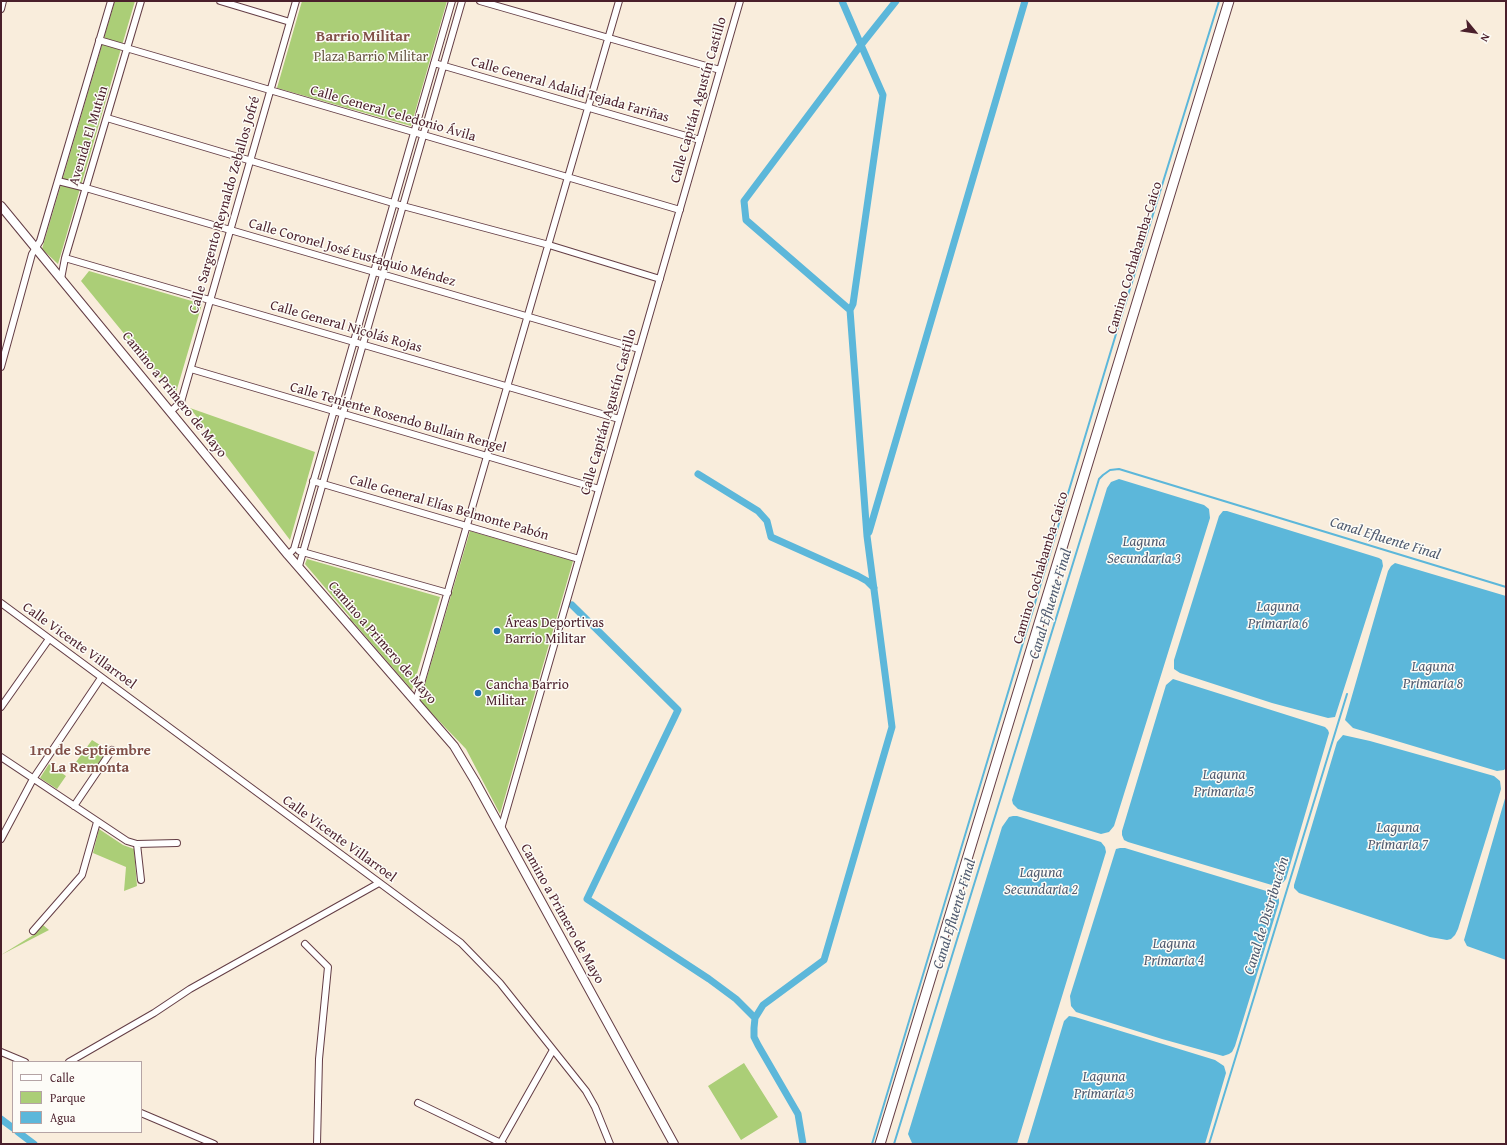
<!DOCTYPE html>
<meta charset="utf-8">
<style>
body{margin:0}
#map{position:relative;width:1507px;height:1145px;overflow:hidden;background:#f9eddc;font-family:"Gentium Book Plus",serif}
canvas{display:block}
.frame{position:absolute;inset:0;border:2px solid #4a1f2b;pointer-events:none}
.legend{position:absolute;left:12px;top:1061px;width:130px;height:72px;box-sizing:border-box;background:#fdfcf7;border:1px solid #b5a4a5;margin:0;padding:5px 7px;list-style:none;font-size:12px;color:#4a1f2b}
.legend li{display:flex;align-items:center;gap:8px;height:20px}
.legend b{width:20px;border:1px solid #b5a4a5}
.north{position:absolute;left:1455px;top:12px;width:40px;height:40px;-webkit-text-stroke:3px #fdfcf7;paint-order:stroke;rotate:119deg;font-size:11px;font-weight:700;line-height:16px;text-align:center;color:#4a1f2b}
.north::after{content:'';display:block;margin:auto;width:14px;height:18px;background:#4a1f2b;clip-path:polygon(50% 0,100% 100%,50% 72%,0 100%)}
</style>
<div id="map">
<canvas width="1507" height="1145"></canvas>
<div class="frame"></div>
<ul class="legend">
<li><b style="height:5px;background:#fff"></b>Calle</li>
<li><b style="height:11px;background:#abce77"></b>Parque</li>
<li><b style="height:11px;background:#5cb7da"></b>Agua</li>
</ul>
<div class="north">N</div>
</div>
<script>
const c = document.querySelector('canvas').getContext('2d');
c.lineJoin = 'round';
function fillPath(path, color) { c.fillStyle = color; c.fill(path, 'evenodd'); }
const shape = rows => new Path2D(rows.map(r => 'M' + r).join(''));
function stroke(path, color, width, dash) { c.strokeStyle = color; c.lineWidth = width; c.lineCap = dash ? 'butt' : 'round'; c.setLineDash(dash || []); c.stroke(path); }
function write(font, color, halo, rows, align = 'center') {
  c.font = font + ' "Gentium Book Plus",serif'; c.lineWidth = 3; c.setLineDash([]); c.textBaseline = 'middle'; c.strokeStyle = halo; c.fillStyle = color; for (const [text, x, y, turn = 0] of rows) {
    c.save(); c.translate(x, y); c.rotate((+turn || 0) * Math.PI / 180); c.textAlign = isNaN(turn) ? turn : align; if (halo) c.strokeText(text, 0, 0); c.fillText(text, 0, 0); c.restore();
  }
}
fillPath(shape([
 [115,1,135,1,58,264,42,249],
 [302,1,447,1,411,126,277,88],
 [89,271,202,304,175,396,81,281],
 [190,408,315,452,290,540],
 [470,531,573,561,500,814,466,749,420,701],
 [307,559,440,597,412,690,354,623,349,621,350,617,305,564],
 [92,740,108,750,92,773,76,762],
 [49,764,66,776,57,789,40,778],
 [99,829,123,845,134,849,137,886,124,891,126,867,93,853],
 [43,925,49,930,1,955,35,934],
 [744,1063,778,1117,741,1140,708,1086]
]), '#abce77');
fillPath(shape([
 [1119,479,1204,505,1209,509,1210,518,1114,826,1109,832,1101,834,1018,809,1013,804,1012,800,1107,488,1111,482],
 [1223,511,1227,511,1379,558,1382,560,1383,566,1335,717,1328,718,1272,703,1180,673,1174,669,1174,660,1219,516],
 [1395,563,1506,596,1506,768,1504,770,1497,771,1353,728,1345,720,1388,571,1391,566],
 [1173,679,1325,727,1328,730,1329,733,1286,879,1280,886,1275,886,1128,842,1124,840,1122,835,1122,831,1166,685],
 [1343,735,1370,741,1427,757,1494,776,1500,781,1501,789,1489,829,1458,929,1455,935,1451,939,1447,940,1430,937,1299,893,1294,888,1294,885,1337,742],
 [1506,795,1506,960,1467,946,1464,940],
 [1013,816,1017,816,1101,842,1105,847,1106,852,1017,1144,916,1144,912,1143,908,1134,1002,827,1009,817],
 [1120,848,1125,848,1273,893,1279,899,1279,903,1235,1046,1232,1052,1229,1054,1223,1056,1162,1039,1076,1012,1071,1006,1070,996,1115,852,1116,849],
 [1069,1016,1075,1017,1215,1060,1224,1066,1226,1073,1205,1144,1027,1144,1064,1021]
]), '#5cb7da');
stroke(shape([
 [872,1144,1116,334,1219,1],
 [894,1144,1099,479,1103,475,1110,470,1119,469,1506,587],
 [1209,1144,1347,694]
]), '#5cb7da', 2);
stroke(shape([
 [842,1,861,45,744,201,746,220,850,310],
 [698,474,758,511,767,521,771,537,858,576,867,581,874,588],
 [869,532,1025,1],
 [572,605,678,710,587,899,709,979,736,999,755,1018],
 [1,1119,13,1128],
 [18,1132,34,1144],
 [803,1144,798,1114,758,1045,754,1037,754,1028,755,1018,763,1005,824,960,892,727,867,536,850,310,853,304,883,95,861,45,896,1]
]), '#5cb7da', 7);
const street = shape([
 [220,1,290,22],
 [480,1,720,70],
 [1,9,3,1],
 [99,40,680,210],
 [434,63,700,140],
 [107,118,403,206,549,245,660,279],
 [58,181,86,188,639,349],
 [65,258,619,419],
 [61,279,65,258,141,1],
 [1,367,32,254,40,241,111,1],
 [191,369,599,489],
 [171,411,181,402,296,1],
 [313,481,579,559],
 [299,551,448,593],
 [288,555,294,549,452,1],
 [299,566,462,1],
 [1,603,461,943,500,983,586,1091,595,1107,610,1144],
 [416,701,619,1],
 [1,707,49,639],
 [1,757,127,841,137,844,177,843],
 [74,806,112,750],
 [501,829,740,1],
 [1,839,33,779,101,678],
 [137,844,141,880],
 [33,931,82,875,97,822],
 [305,944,328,967,319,1059,317,1144],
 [1,1052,25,1062],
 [69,1062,154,1013,190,989,379,883],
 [418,1103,503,1144],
 [141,1113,214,1144],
 [501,1142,553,1050]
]);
const secondary = shape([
 [1,206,288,555,454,746,475,781,674,1144]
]);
const primary = shape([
 [880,1144,1229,1]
]);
stroke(street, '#643e46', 8);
stroke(secondary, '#643e46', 10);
stroke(primary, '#643e46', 11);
stroke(street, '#fff', 6);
stroke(secondary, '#fff', 8);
stroke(primary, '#fff', 9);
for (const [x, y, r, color] of [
 [497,631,4,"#1f6fb2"],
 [478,693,4,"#1f6fb2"]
]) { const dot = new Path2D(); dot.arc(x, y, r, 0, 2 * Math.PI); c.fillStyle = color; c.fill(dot); stroke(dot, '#fdfcf7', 1.5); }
write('14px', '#675442', '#fdfcf7', [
 ["Plaza Barrio Militar",371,57]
]);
write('14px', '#4a1f2b', '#fdfcf7', [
 ["Calle General Adalid Tejada Fariñas",570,90,16],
 ["Calle Capitán Agustín Castillo",699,100,-74],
 ["Calle General Celedonio Ávila",393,114,16],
 ["Avenida El Mutún",89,136,-73],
 ["Calle Sargento Reynaldo Zeballos Jofré",225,205,-74],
 ["Calle Coronel José Eustaquio Méndez",352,253,16],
 ["Camino Cochabamba-Caico",1135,258,-73],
 ["Calle General Nicolás Rojas",346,327,16],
 ["Camino a Primero de Mayo",174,395,51],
 ["Calle Capitán Agustín Castillo",609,412,-74],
 ["Calle Teniente Rosendo Bullain Rengel",398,418,16],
 ["Calle General Elías Belmonte Pabón",449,508,16],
 ["Camino Cochabamba-Caico",1041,568,-73],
 ["Camino a Primero de Mayo",382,643,49],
 ["Calle Vicente Villarroel",79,646,36],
 ["Calle Vicente Villarroel",339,839,36],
 ["Camino a Primero de Mayo",562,914,61]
]);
write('14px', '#4a1f2b', '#fdfcf7', [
 ["Áreas Deportivas",505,623],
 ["Barrio Militar",505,639],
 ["Cancha Barrio",486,685],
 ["Militar",486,701]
], 'left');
write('bold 15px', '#815048', '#fdfcf7', [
 ["Barrio Militar",363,37],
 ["1ro de Septiembre",90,751],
 ["La Remonta",90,768]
]);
write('italic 15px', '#515c71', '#fdfcf7', [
 ["Canal Efluente Final",1385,539,17],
 ["Laguna",1144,542],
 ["Secundaria 3",1144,559],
 ["Canal Efluente Final",1051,604,-73],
 ["Laguna",1278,607],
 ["Primaria 6",1278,624],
 ["Laguna",1433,667],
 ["Primaria 8",1433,684],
 ["Laguna",1224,775],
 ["Primaria 5",1224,792],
 ["Laguna",1398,828],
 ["Primaria 7",1398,845],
 ["Laguna",1041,873],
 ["Secundaria 2",1041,890],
 ["Canal Efluente Final",955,914,-73],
 ["Canal de Distribución",1267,916,-73],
 ["Laguna",1174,944],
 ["Primaria 4",1174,961],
 ["Laguna",1104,1077],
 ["Primaria 3",1104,1094]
]);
</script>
